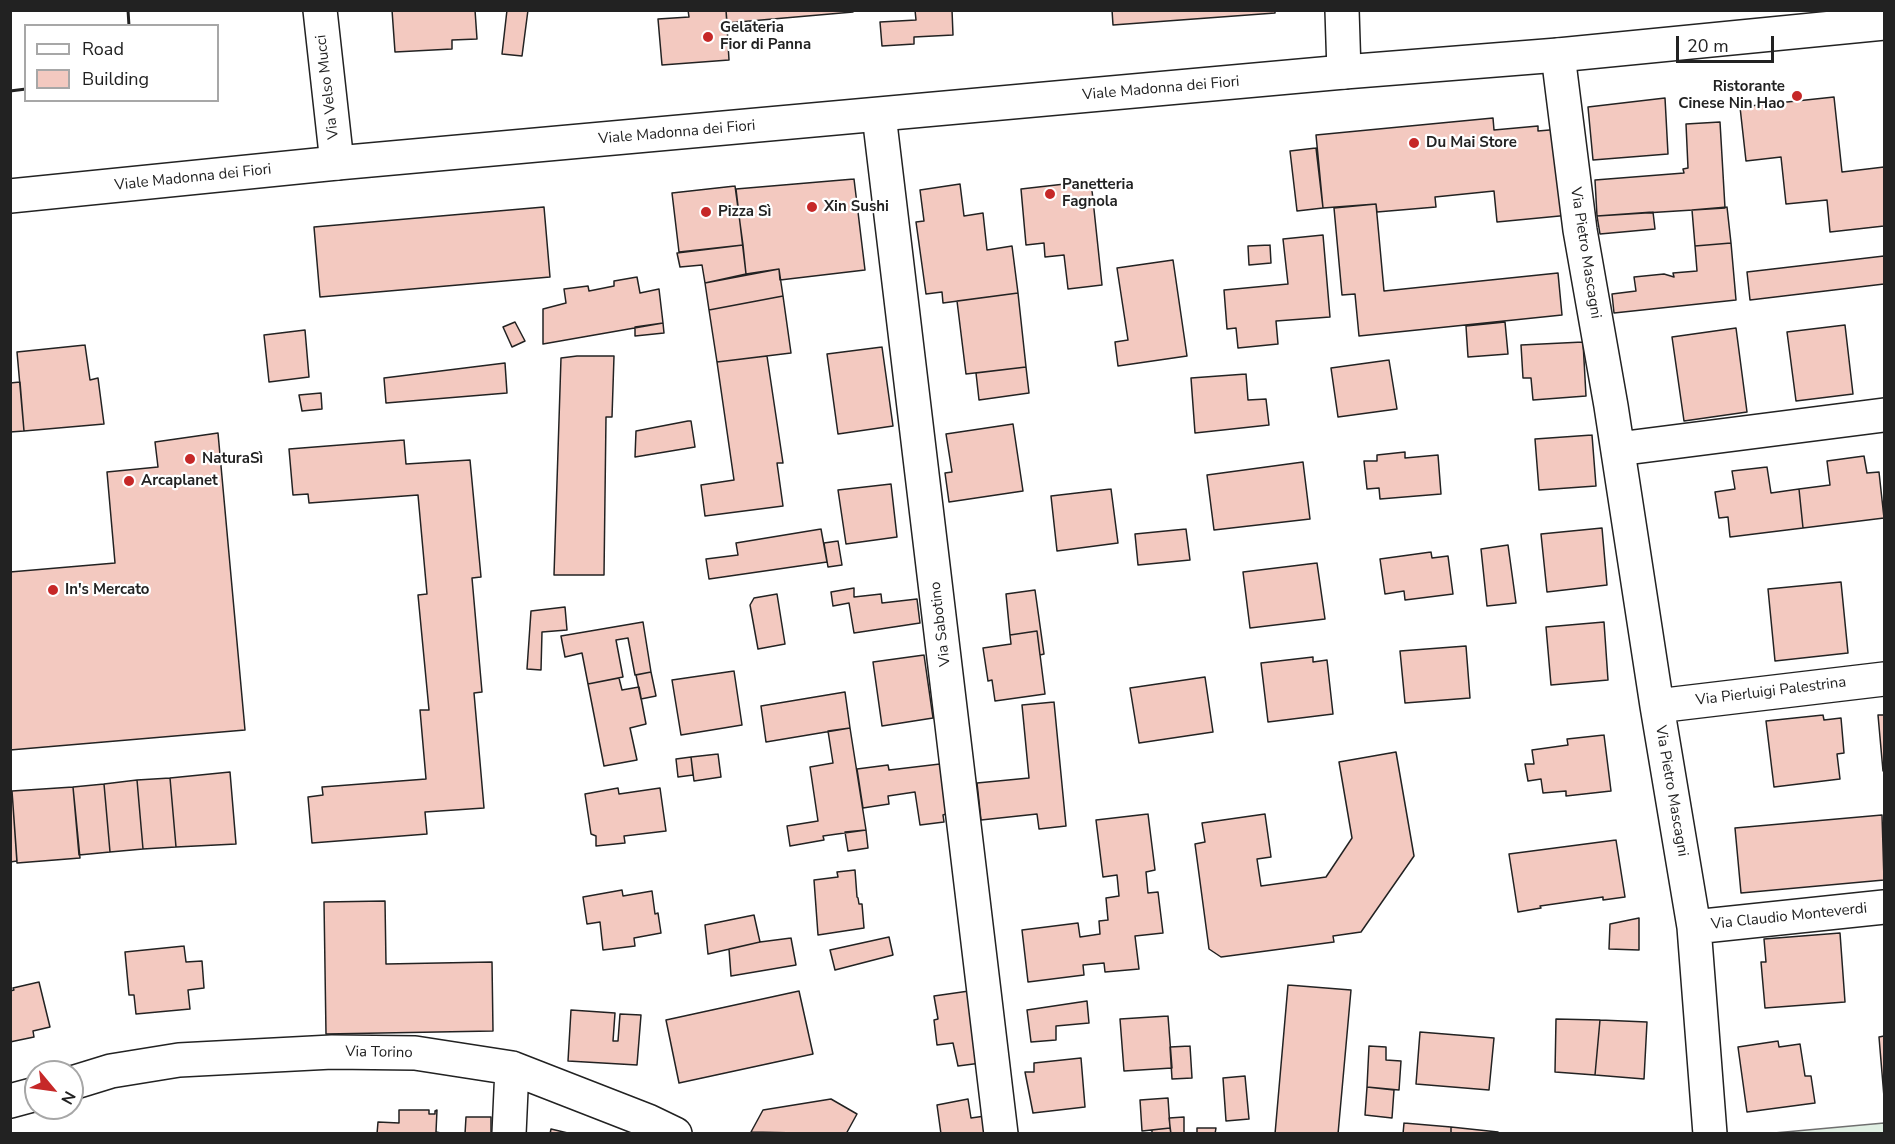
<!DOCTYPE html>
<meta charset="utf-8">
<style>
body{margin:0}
#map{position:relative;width:1895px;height:1144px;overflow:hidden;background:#fff;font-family:"Nunito Sans",sans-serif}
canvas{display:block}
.frame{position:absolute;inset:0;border:12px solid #222;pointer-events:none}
.legend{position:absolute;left:24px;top:24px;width:195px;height:78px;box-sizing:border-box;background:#fff;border:2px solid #a7a7a7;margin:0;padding:8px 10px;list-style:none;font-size:18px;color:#222}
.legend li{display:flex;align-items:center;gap:12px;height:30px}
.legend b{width:30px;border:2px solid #a7a7a7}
.north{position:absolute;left:24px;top:1060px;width:60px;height:60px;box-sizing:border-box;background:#fff;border:2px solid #a7a7a7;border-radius:50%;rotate:119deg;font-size:16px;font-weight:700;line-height:24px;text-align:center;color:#222}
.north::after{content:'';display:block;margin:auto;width:21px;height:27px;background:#c62828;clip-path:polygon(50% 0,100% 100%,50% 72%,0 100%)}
.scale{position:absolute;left:1676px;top:36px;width:98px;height:27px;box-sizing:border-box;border:3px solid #222;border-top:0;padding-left:8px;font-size:18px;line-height:21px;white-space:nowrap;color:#222;-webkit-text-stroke:4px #fff;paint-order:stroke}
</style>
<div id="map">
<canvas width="1895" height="1144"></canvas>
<div class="frame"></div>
<ul class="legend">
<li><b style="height:8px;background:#fff"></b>Road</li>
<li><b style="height:16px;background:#f3c9c0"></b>Building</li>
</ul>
<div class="north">N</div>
<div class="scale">20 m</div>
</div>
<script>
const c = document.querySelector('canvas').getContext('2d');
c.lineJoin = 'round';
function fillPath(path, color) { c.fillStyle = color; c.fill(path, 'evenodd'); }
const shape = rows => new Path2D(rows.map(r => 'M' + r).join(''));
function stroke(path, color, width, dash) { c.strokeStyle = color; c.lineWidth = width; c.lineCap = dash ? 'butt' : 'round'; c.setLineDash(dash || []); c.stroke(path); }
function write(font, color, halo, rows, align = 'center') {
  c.font = font + ' "Nunito Sans",sans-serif'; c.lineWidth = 4.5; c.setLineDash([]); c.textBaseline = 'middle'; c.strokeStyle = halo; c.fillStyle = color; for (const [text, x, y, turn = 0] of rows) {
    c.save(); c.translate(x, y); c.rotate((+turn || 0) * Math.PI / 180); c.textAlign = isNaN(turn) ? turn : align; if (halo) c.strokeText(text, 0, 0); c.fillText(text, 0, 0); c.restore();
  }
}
const green = shape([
 [1884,1123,1884,1133,1774,1133,1884,1123]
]);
fillPath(green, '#e0efe3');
stroke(green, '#6f6f6f', 1.5);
const building = shape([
 [392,10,475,10,477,39,452,40,452,49,395,52,392,10],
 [507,10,528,10,522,56,502,54,507,10],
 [688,10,726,10,729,60,662,65,658,19,689,17,688,10],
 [726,10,853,10,853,12,727,23,726,10],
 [915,10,952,10,953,35,914,37,914,44,882,46,880,22,916,20,915,10],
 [1112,10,1275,10,1275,13,1113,25,1112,10],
 [1834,97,1842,172,1884,167,1884,226,1830,232,1827,200,1786,204,1781,157,1746,161,1740,107,1834,97],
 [1665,98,1668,154,1593,160,1588,107,1665,98],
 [1493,118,1494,130,1538,126,1538,131,1561,129,1570,215,1497,222,1494,191,1435,197,1436,207,1377,212,1376,204,1323,208,1316,135,1493,118],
 [1720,122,1725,208,1597,216,1595,180,1684,173,1683,169,1688,168,1686,124,1720,122],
 [1316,148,1323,208,1297,211,1290,151,1316,148],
 [854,179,865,270,780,280,779,269,746,274,736,189,854,179],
 [1091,181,1102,285,1068,289,1064,255,1045,257,1044,243,1026,245,1021,189,1091,181],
 [960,184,964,216,983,213,987,250,1012,246,1018,293,943,303,942,292,926,294,916,222,924,221,920,190,960,184],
 [735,186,743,245,679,252,672,193,735,186],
 [1376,204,1384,291,1558,273,1562,315,1359,336,1355,294,1342,295,1334,208,1376,204],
 [544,207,550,277,320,297,314,227,544,207],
 [1727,207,1731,243,1695,246,1692,210,1727,207],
 [1653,212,1655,229,1600,234,1597,216,1653,212],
 [1323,235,1330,317,1276,321,1278,344,1238,348,1236,328,1227,329,1224,290,1288,284,1283,239,1323,235],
 [1731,243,1736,300,1614,313,1612,294,1636,291,1634,277,1664,274,1674,277,1673,273,1697,271,1695,246,1731,243],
 [743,245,746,274,705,283,702,265,680,267,677,253,743,245],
 [1270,245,1271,263,1249,265,1248,246,1270,245],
 [1884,256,1884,284,1750,300,1747,272,1884,256],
 [1173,260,1187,356,1118,366,1115,342,1128,340,1117,268,1173,260],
 [779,269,783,296,709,310,705,283,779,269],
 [637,277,640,293,659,289,663,323,543,344,543,309,566,303,564,289,588,286,589,291,614,286,614,281,637,277],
 [1018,293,1026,367,966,374,957,301,1018,293],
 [783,296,791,353,717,362,709,310,783,296],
 [515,322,525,341,512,347,503,327,515,322],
 [1505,322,1508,354,1468,357,1466,326,1505,322],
 [663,323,664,333,635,336,635,327,663,323],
 [1845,325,1853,394,1796,401,1787,332,1845,325],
 [1736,328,1747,412,1684,421,1672,337,1736,328],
 [305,330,309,377,269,382,264,335,305,330],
 [1583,342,1586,396,1533,400,1531,378,1523,378,1521,345,1583,342],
 [85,345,90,380,98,378,104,424,24,431,17,352,85,345],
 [882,347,893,426,838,434,827,354,882,347],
 [577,356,614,356,612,417,606,417,604,575,554,575,561,358,577,356],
 [767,356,783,463,777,463,783,506,705,516,701,485,734,480,717,362,767,356],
 [1389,360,1397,409,1338,417,1331,368,1389,360],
 [505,363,507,393,386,403,384,378,505,363],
 [1026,367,1029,393,979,400,976,373,1026,367],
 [1246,374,1248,400,1266,399,1269,425,1195,433,1191,378,1246,374],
 [20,382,24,431,10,432,10,383,20,382],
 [321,393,322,409,302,411,299,395,321,393],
 [688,421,691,421,695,447,635,457,636,431,688,421],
 [1013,424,1023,491,949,502,945,473,952,472,946,434,1013,424],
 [218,433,245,730,10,750,10,572,115,563,107,472,158,467,155,442,218,433],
 [1592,435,1596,486,1539,490,1535,439,1592,435],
 [404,440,406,464,470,460,481,577,472,578,482,692,474,693,484,808,425,812,427,834,312,843,308,797,323,795,322,787,426,779,420,710,429,710,418,595,427,594,418,495,309,503,308,494,293,495,289,449,404,440],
 [1405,452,1405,458,1438,455,1441,494,1380,499,1379,488,1367,489,1364,461,1377,461,1377,455,1405,452],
 [1864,456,1867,473,1879,472,1884,518,1803,528,1799,489,1830,485,1827,461,1864,456],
 [1303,462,1310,519,1214,530,1207,475,1303,462],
 [1767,467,1771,493,1799,489,1803,528,1730,537,1728,517,1719,518,1715,492,1735,489,1732,471,1767,467],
 [891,484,897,537,846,544,838,490,891,484],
 [1111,489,1118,543,1057,551,1051,496,1111,489],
 [1602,528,1607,585,1547,592,1541,534,1602,528],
 [821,529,827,562,709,579,706,559,738,555,736,543,821,529],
 [1186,529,1190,560,1138,565,1135,534,1186,529],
 [838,541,842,565,828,567,824,543,838,541],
 [1508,545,1516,603,1487,606,1481,549,1508,545],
 [1431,552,1432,558,1448,556,1453,594,1405,600,1404,591,1385,594,1380,559,1431,552],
 [1317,563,1325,619,1250,628,1243,572,1317,563],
 [1841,582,1848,653,1775,661,1768,589,1841,582],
 [854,588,854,597,881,594,882,603,917,599,920,623,854,633,849,603,833,606,831,592,854,588],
 [1035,590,1044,654,1040,655,1037,631,1010,635,1006,594,1035,590],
 [777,594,785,644,758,649,750,605,754,598,777,594],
 [565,607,567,630,542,632,541,670,527,669,531,611,565,607],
 [643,622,651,672,635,675,628,638,616,640,623,677,588,684,582,653,565,657,561,636,643,622],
 [1604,622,1608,680,1551,685,1546,627,1604,622],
 [1037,631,1045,694,995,701,992,680,988,681,983,648,1011,644,1010,635,1037,631],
 [1466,646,1470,698,1405,703,1400,651,1466,646],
 [924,655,933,718,882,726,873,662,924,655],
 [1313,657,1313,662,1327,660,1333,714,1268,722,1261,663,1313,657],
 [734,671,742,725,681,735,672,680,734,671],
 [651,672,656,696,641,699,636,675,651,672],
 [1205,677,1213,732,1139,743,1130,688,1205,677],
 [619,678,622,690,639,687,646,724,630,728,637,760,604,766,588,684,619,678],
 [845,692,850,728,766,742,761,706,845,692],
 [1054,702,1066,826,1039,829,1037,814,981,820,977,783,1029,778,1022,705,1054,702],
 [1823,715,1824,720,1841,718,1844,753,1837,754,1840,779,1774,787,1766,721,1823,715],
 [1878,715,1884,715,1884,771,1883,771,1878,715],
 [850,728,866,830,823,836,824,840,790,846,787,826,818,821,810,767,833,763,828,731,850,728],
 [1604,735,1611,791,1566,796,1566,791,1543,793,1541,779,1528,781,1525,764,1534,764,1532,750,1568,745,1567,739,1604,735],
 [1396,752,1414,856,1361,932,1333,936,1334,942,1221,957,1209,949,1195,844,1205,842,1202,823,1265,814,1271,857,1257,859,1261,886,1326,877,1352,838,1339,762,1396,752],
 [718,754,721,777,694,781,691,757,718,754],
 [691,757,693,775,678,777,676,759,691,757],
 [940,764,946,814,943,815,944,822,920,825,915,792,888,796,889,804,863,808,857,769,888,765,889,770,940,764],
 [230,772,236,844,176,847,170,778,230,772],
 [170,778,176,847,143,849,137,780,170,778],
 [137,780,143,849,110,852,104,784,137,780],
 [104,784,110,852,79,855,73,787,104,784],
 [73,787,80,858,17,863,12,791,73,787],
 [618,788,619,794,660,788,666,831,624,836,625,843,596,846,596,836,591,834,585,794,618,788],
 [10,791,12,791,17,861,10,862,10,791],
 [1148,814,1155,870,1146,872,1148,893,1158,892,1163,933,1135,936,1139,969,1105,972,1104,963,1083,965,1084,975,1028,982,1022,930,1078,923,1080,937,1100,934,1099,921,1108,920,1106,898,1119,896,1117,875,1103,877,1096,820,1148,814],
 [1882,815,1884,880,1741,893,1735,828,1882,815],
 [866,830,868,848,848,851,845,832,866,830],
 [1616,840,1625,897,1603,900,1603,897,1540,906,1541,908,1518,912,1509,854,1616,840],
 [855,870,857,897,858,898,859,904,862,904,864,928,818,935,814,880,838,877,837,872,855,870],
 [622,890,623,896,652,891,655,914,658,913,661,933,634,938,635,946,603,950,600,922,587,924,583,897,622,890],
 [385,901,386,964,492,962,493,1031,326,1034,324,902,385,901],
 [754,915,760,942,708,954,705,925,754,915],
 [1639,918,1639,950,1609,949,1610,924,1639,918],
 [1840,933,1845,1002,1765,1008,1761,962,1766,962,1764,939,1840,933],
 [889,937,893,955,835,970,830,950,889,937],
 [791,938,796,965,731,976,729,949,760,942,791,938],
 [184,946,186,962,202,961,204,988,188,990,190,1009,136,1014,134,995,129,995,125,952,184,946],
 [39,982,50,1027,33,1031,34,1037,10,1042,10,991,14,990,13,988,39,982],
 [1288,985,1351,990,1338,1134,1275,1134,1288,985],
 [799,991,813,1054,679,1083,666,1020,799,991],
 [969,991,981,1063,958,1066,953,1043,937,1045,934,1020,938,1019,934,996,969,991],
 [1087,1001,1089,1023,1056,1026,1056,1040,1031,1042,1027,1010,1087,1001],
 [571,1010,615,1013,613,1041,618,1041,620,1014,641,1015,637,1065,568,1061,571,1010],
 [1168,1016,1172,1068,1124,1071,1120,1019,1168,1016],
 [1556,1019,1600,1020,1595,1075,1555,1072,1556,1019],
 [1600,1020,1647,1022,1644,1079,1595,1075,1600,1020],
 [1420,1032,1494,1038,1489,1090,1416,1084,1420,1032],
 [1884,1036,1884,1097,1879,1037,1884,1036],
 [1778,1041,1779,1047,1800,1044,1805,1076,1811,1076,1815,1103,1747,1112,1738,1047,1778,1041],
 [1190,1046,1192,1078,1172,1079,1170,1047,1190,1046],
 [1369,1046,1386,1047,1386,1060,1401,1061,1399,1090,1367,1087,1369,1046],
 [1081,1058,1085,1107,1033,1113,1025,1072,1034,1072,1034,1063,1081,1058],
 [1245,1076,1249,1119,1226,1121,1223,1078,1245,1076],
 [1367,1087,1394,1090,1392,1118,1365,1115,1367,1087],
 [1168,1098,1170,1128,1142,1131,1140,1100,1168,1098],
 [831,1099,857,1114,846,1134,751,1132,763,1110,831,1099],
 [968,1099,971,1118,985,1116,987,1134,941,1134,937,1105,968,1099],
 [399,1110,429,1110,429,1114,435,1114,435,1111,437,1110,436,1132,446,1134,377,1134,378,1122,399,1123,399,1110],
 [466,1117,491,1117,491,1134,465,1134,466,1117],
 [1184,1117,1184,1134,1171,1134,1169,1118,1184,1117],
 [1404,1123,1451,1127,1451,1134,1403,1134,1404,1123],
 [1451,1127,1498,1132,1497,1134,1451,1134,1451,1127],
 [1170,1128,1171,1134,1152,1134,1152,1130,1170,1128],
 [1197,1128,1216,1128,1215,1134,1197,1134,1197,1128],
 [551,1129,572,1134,550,1134,551,1129]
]);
fillPath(building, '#f3c9c0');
stroke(building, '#222', 1.5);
const minor = shape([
 [320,10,337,163],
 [1342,10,1344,72],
 [1558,55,1580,230,1611,406,1657,706,1694,927,1710,1134],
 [879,115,1001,1134],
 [1618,449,1884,415],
 [1657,706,1884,679],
 [1694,927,1884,907],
 [72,1083,111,1071,179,1060,332,1052,415,1053,512,1068,648,1121,675,1134],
 [10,1101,36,1094],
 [509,1134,512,1068]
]);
const major = shape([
 [10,196,337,163,1344,72,1558,55,1884,23]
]);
stroke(minor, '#222', 36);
stroke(major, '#222', 36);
stroke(minor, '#fff', 33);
stroke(major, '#fff', 33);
stroke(shape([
 [128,10,129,26],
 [10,91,26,89]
]), '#222', 3);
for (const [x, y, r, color] of [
 [708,37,6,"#c62828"],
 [1797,96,6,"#c62828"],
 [1414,143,6,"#c62828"],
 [1050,194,6,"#c62828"],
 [812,207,6,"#c62828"],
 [706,212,6,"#c62828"],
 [190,459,6,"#c62828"],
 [129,481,6,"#c62828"],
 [53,590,6,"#c62828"]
]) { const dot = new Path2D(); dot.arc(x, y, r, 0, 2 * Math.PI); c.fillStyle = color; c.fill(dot); stroke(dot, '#fff', 2); }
write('bold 15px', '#222', '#fff', [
 ["Gelateria",720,28],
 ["Fior di Panna",720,45],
 ["Ristorante",1785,87,"right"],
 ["Cinese Nin Hao",1785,104,"right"],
 ["Du Mai Store",1426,143],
 ["Panetteria",1062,185],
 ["Fagnola",1062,202],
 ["Xin Sushi",824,207],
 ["Pizza Sì",718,212],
 ["NaturaSì",202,459],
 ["Arcaplanet",141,481],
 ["In's Mercato",65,590]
], 'left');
write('15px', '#222', '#fff', [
 ["Via Velso Mucci",328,87,-97],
 ["Viale Madonna dei Fiori",1161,89,-5],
 ["Viale Madonna dei Fiori",677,133,-5],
 ["Viale Madonna dei Fiori",193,178,-6],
 ["Via Pietro Mascagni",1585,253,81],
 ["Via Sabotino",941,624,-97],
 ["Via Pierluigi Palestrina",1771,692,-7],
 ["Via Pietro Mascagni",1671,791,80],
 ["Via Claudio Monteverdi",1789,917,-6],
 ["Via Torino",379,1053,1]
]);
</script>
